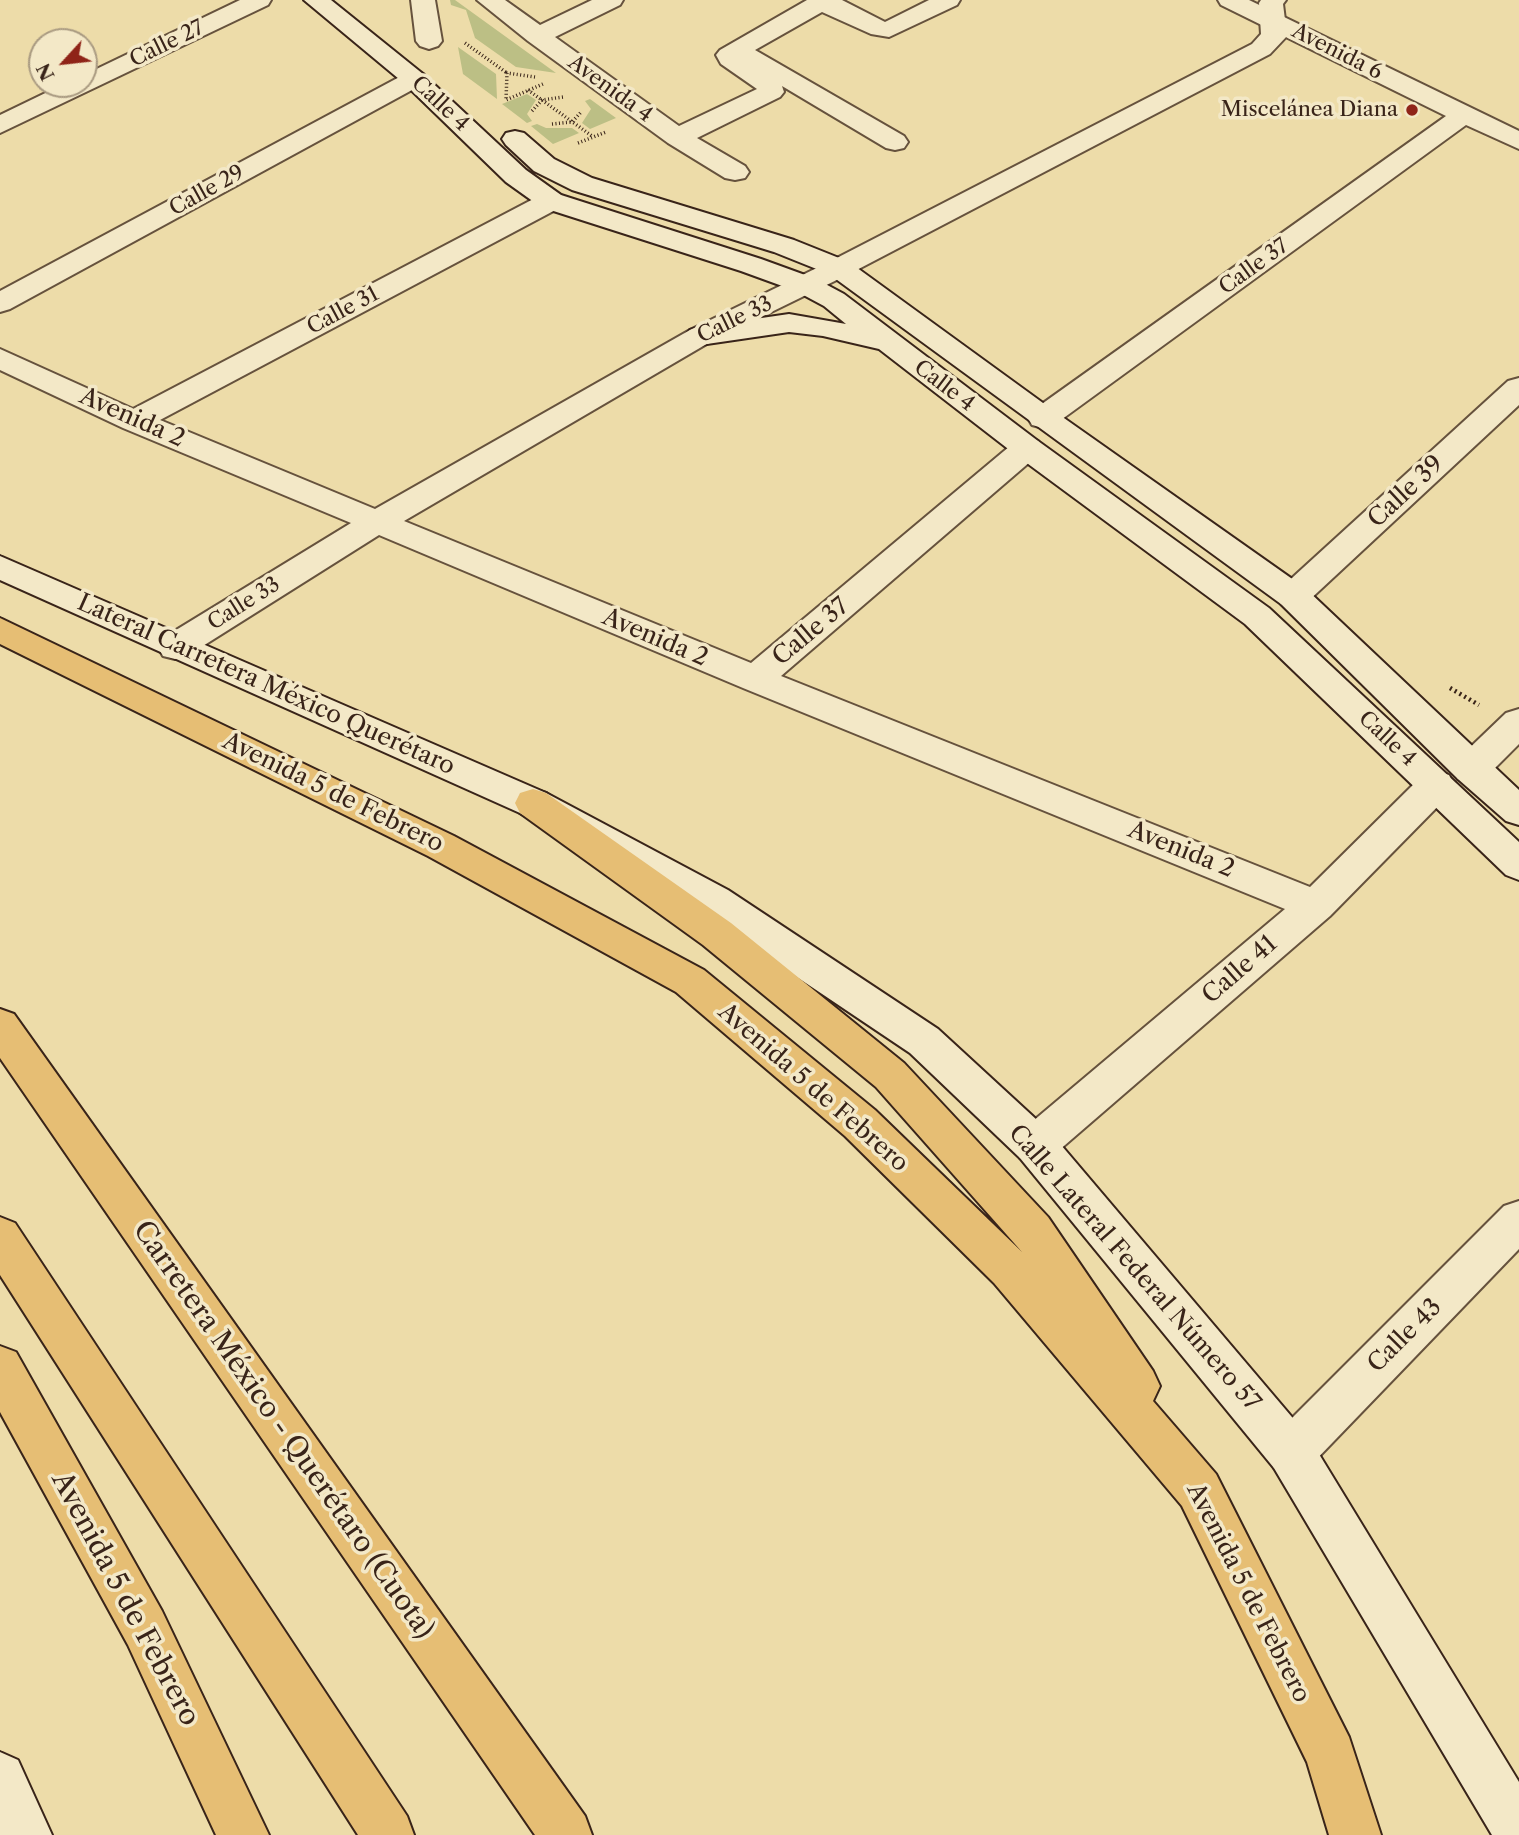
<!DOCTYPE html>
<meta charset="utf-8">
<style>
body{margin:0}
#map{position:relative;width:1519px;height:1835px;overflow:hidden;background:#eddca9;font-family:"Libre Caslon Text",serif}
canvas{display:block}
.north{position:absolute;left:28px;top:28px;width:70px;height:70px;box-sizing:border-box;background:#f3e8c7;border:2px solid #a99a81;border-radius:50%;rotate:243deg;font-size:19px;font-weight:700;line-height:28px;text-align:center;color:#392419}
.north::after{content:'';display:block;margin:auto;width:24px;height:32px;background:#8f2418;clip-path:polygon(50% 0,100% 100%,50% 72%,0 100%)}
</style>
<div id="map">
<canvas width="1519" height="1835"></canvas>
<div class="north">N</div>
</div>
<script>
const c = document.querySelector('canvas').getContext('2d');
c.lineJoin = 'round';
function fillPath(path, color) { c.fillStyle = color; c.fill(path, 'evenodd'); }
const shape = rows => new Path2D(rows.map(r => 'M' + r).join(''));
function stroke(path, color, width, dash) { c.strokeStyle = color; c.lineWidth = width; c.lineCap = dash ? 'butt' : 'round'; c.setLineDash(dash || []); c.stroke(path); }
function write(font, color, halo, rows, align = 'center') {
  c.font = font + ' "Libre Caslon Text",serif'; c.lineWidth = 7; c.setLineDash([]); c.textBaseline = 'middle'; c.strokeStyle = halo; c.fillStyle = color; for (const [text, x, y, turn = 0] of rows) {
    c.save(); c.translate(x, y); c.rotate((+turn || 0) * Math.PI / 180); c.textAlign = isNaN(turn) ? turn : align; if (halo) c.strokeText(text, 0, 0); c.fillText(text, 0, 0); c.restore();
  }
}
fillPath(shape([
 [450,0,455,0,556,73,516,67,475,38,466,10,451,5],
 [458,47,496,74,497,99,463,74],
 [527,94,536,100,527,114,532,121,527,123,502,104],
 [590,99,616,118,590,129,582,123,591,109,585,101],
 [537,124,546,128,572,128,579,133,553,144,531,126]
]), '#bcbf85');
const minor = shape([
 [240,0,271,0,268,5,0,133,0,115,64,84,84,84,84,75,240,0],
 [411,0,435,0,442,41,438,46,429,49,420,46,416,41,411,0],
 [477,0,505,0,540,25,592,0,623,0,620,5,555,37,679,126,757,89,721,64,716,55,720,50,807,0,842,0,885,22,929,0,960,0,957,5,889,37,871,34,822,12,755,50,904,136,908,142,904,148,895,150,886,148,782,86,784,92,780,97,697,138,745,166,749,172,745,178,735,180,725,178,668,143,528,41,477,0],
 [1218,0,1249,0,1519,131,1519,149,1466,125,1054,425,1043,428,1032,425,1028,418,1032,411,1446,116,1221,5,1218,0],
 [414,71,423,74,427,79,423,84,10,309,0,312,0,291,405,74,414,71],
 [551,193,561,195,565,201,561,207,160,420,375,509,690,330,829,262,839,259,849,262,853,268,849,274,710,342,404,521,751,663,1016,441,1027,438,1038,441,1043,448,1038,455,781,676,1310,887,1423,775,1436,771,1449,775,1454,785,1449,795,1330,916,1050,1158,1035,1163,1020,1158,1014,1145,1020,1132,1285,909,743,688,379,535,187,656,175,659,163,656,158,647,163,638,351,523,123,428,0,370,0,349,133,409,541,195,551,193],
 [1519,378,1519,405,1305,604,1293,608,1281,604,1276,596,1281,588,1508,381,1519,378],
 [1519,709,1519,744,1484,779,1471,783,1458,779,1453,769,1458,759,1506,713,1519,709],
 [1519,1201,1519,1249,1308,1468,1291,1475,1274,1468,1268,1452,1274,1436,1504,1206,1519,1201]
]);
const tertiary = shape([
 [1261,0,1286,0,1283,4,1287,36,1270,54,849,274,839,277,829,274,825,268,829,262,1252,44,1261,34,1259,3,1261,0]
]);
const secondary = shape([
 [304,0,331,0,423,74,526,170,561,195,761,259,816,279,844,294,1038,441,1269,608,1519,842,1519,880,1506,875,1245,624,1016,455,879,349,823,336,789,332,700,345,690,342,685,336,690,330,700,327,789,314,846,324,824,306,796,291,741,271,541,207,506,182,405,84,304,0],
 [515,131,524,133,554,159,592,178,794,240,849,262,1054,411,1305,588,1519,790,1519,825,1506,821,1458,779,1281,604,829,274,774,252,572,190,534,171,506,145,502,139,506,133,515,131],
 [0,556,546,793,728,890,938,1029,1050,1132,1308,1436,1519,1782,1519,1835,1492,1835,1274,1468,1020,1158,910,1053,700,912,520,813,0,580,0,556],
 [0,1752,18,1760,52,1835,0,1835,0,1752]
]);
const trunk = shape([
 [0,618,454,836,704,970,875,1110,1022,1252,876,1087,703,945,520,813,515,803,520,793,533,789,546,793,731,923,904,1063,1048,1217,1153,1371,1160,1386,1153,1401,1216,1474,1349,1737,1381,1835,1329,1835,1307,1762,1182,1506,994,1283,845,1136,676,992,428,856,0,644,0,618],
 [0,1009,14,1014,585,1816,592,1835,535,1835,0,1058,0,1009],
 [0,1217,15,1223,407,1816,414,1835,358,1835,0,1275,0,1217],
 [0,1346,16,1352,162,1611,269,1835,216,1835,128,1645,0,1412,0,1346]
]);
stroke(minor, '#66523d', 4);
stroke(tertiary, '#66523d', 4);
stroke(secondary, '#392419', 4);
stroke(trunk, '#392419', 4);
stroke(shape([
 [465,43,507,73],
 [535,77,507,73,506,100,543,84],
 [528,90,592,136],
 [532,111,542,100,563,97],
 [552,124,572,122,582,111],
 [578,143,606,132]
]), '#392419', 3.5, [1, 2.5]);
stroke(shape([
 [1450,688,1479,705]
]), '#392419', 4.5, [2, 3.5]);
fillPath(minor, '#f3e8c7');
fillPath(tertiary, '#f3e8c7');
fillPath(secondary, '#f3e8c7');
fillPath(trunk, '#e6be74');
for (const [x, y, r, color] of [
 [1412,110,7,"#8f2418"]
]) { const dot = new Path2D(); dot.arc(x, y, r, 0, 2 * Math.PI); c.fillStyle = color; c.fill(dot); stroke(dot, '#f3e8c7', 2.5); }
write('21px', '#392419', '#f3e8c7', [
 ["Calle 27",167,44,-26],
 ["Avenida 6",1337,52,27],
 ["Avenida 4",610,89,36],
 ["Calle 4",440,104,43],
 ["Calle 29",207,191,-29],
 ["Calle 37",1254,267,-36],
 ["Calle 31",343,311,-28],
 ["Calle 33",735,320,-26],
 ["Calle 4",944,386,37],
 ["Calle 33",244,604,-32],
 ["Calle 4",1387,739,43]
]);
write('21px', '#392419', '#f3e8c7', [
 ["Miscelánea Diana",1398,110]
], 'right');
write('24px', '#392419', '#f3e8c7', [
 ["Avenida 2",132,418,24],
 ["Calle 39",1406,492,-43],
 ["Calle 37",811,632,-40],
 ["Avenida 2",655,638,23],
 ["Lateral Carretera México Querétaro",266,685,24],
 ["Avenida 5 de Febrero",333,793,26],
 ["Avenida 2",1181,850,22],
 ["Calle 41",1240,970,-41],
 ["Avenida 5 de Febrero",813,1088,41],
 ["Calle Lateral Federal Número 57",1134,1268,49],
 ["Calle 43",1405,1336,-45],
 ["Avenida 5 de Febrero",1248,1593,63]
]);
write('28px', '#392419', '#f3e8c7', [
 ["Carretera México - Querétaro (Cuota)",283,1430,55],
 ["Avenida 5 de Febrero",125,1599,62]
]);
</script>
